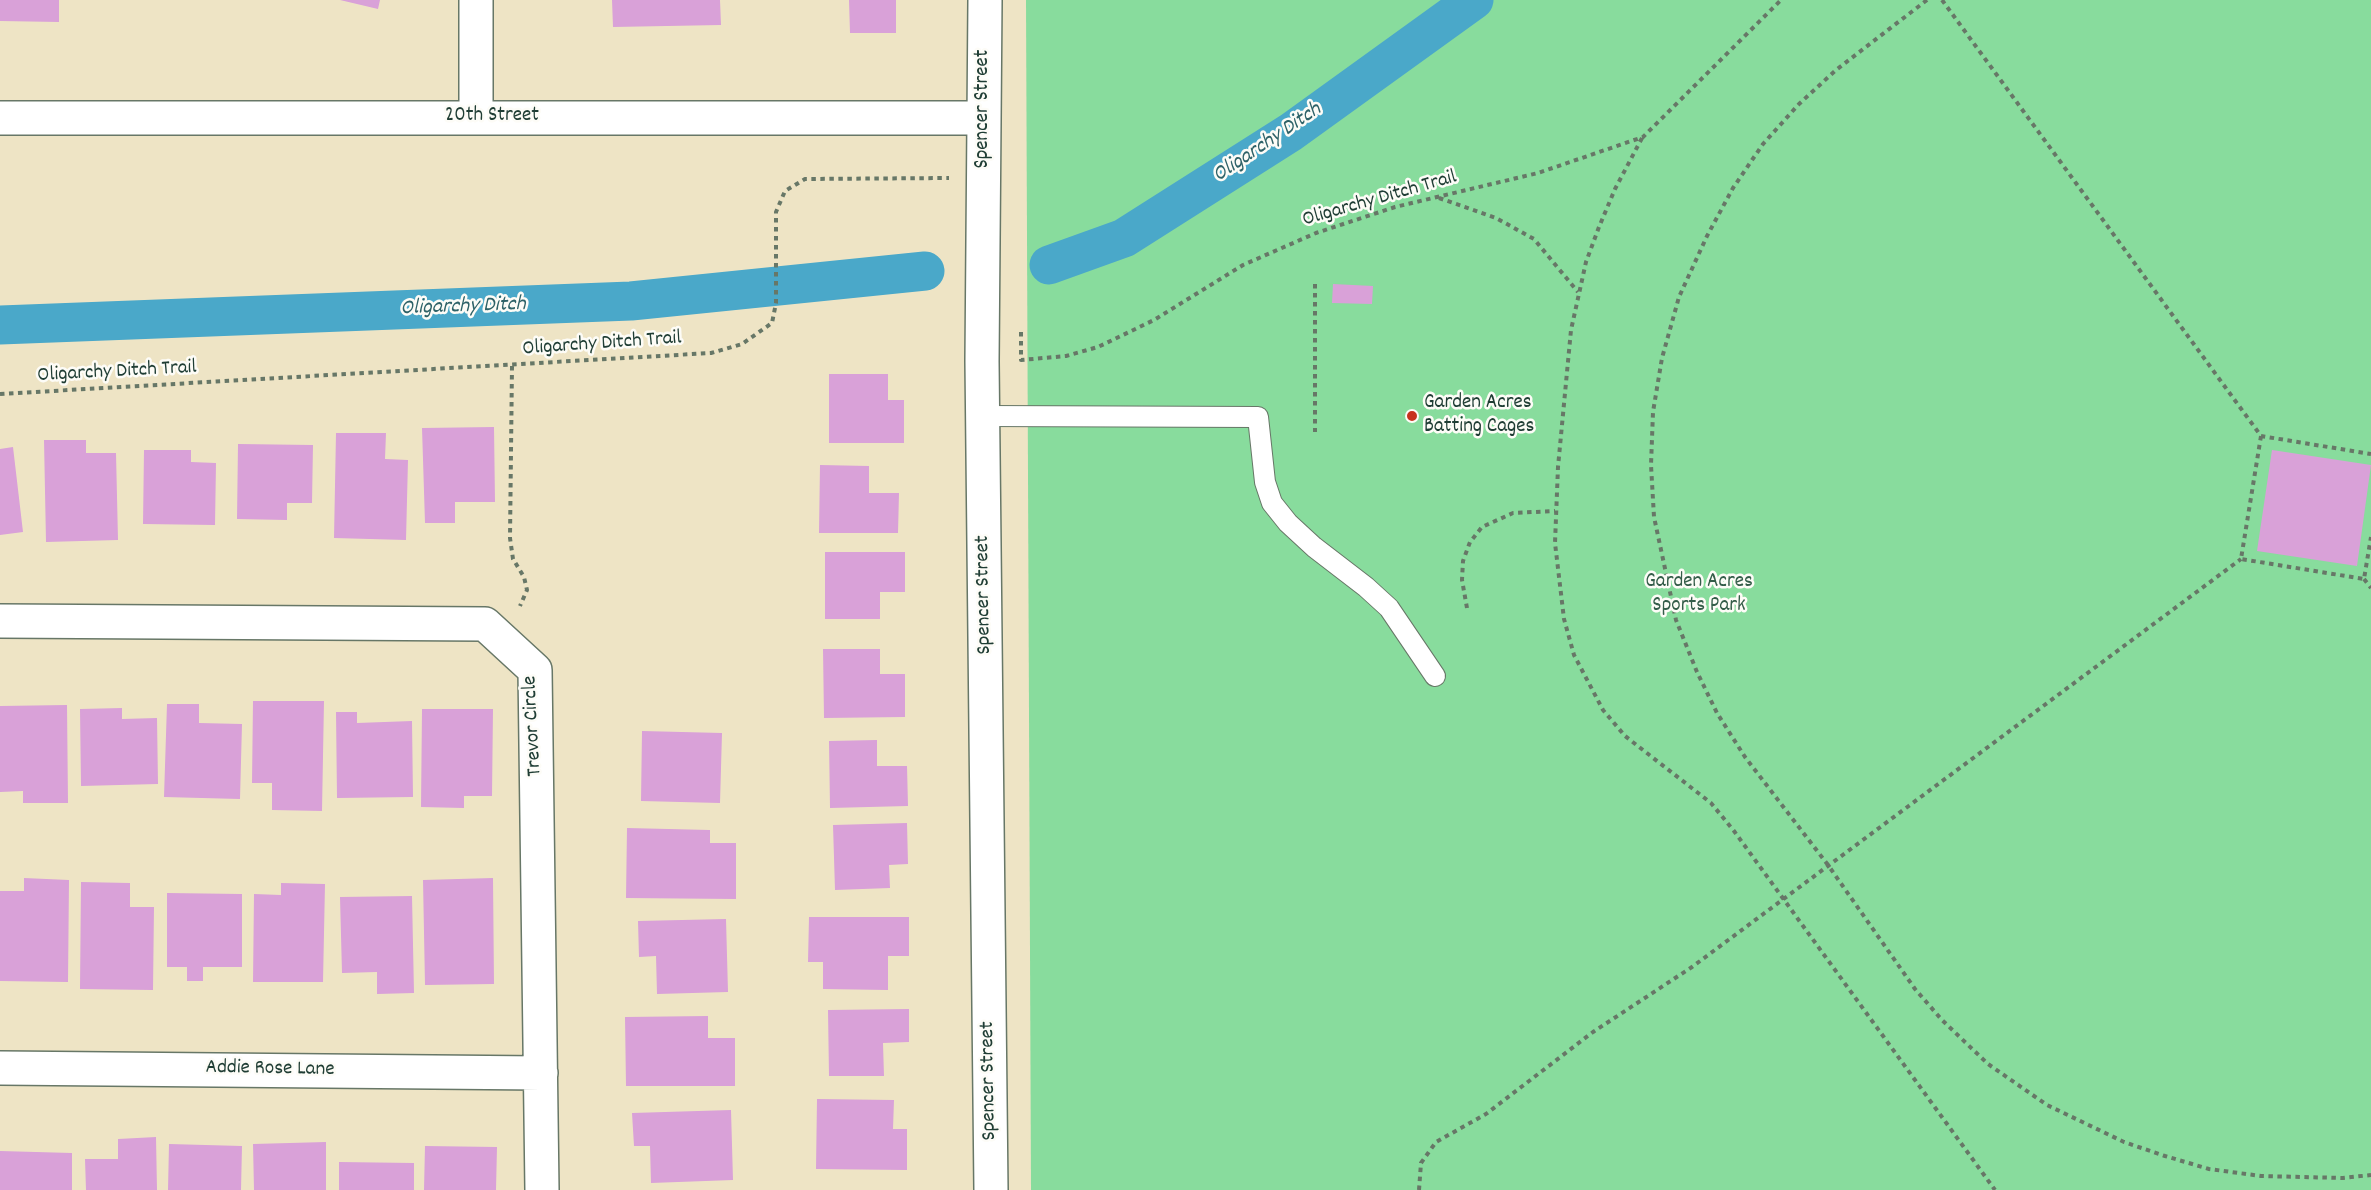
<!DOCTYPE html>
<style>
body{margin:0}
canvas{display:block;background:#eee4c5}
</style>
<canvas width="2371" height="1190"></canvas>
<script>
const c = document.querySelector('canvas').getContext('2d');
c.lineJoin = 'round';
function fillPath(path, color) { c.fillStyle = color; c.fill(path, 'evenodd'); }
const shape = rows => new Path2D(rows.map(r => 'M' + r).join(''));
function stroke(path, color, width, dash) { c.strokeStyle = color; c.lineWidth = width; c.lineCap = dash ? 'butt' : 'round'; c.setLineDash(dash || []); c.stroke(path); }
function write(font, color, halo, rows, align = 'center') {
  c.font = font + ' Dekko,sans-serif'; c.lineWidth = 5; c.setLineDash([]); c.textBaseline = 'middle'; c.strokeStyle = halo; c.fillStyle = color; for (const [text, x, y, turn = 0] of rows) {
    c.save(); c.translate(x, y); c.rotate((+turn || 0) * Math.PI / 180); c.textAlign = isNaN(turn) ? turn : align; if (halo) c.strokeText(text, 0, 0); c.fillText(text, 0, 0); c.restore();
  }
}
fillPath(shape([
 [1026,0,2371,0,2371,1190,1031,1190]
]), '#88dc9d');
stroke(shape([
 [1049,265,1124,238,1291,132,1474,0],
 [0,325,631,301,925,271]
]), '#4aa8c9', 39);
fillPath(shape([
 [0,0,59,0,59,22,0,21],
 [340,0,380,0,378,9],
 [612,0,720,0,721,25,613,27],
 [849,0,896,0,896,33,850,33],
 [1333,284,1373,286,1372,304,1332,303],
 [829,374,888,374,888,400,904,400,904,443,829,443],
 [494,427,495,502,455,502,455,523,425,523,422,428],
 [336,433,386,433,385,459,408,460,406,540,334,538],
 [44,440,86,440,86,453,116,453,118,540,46,542],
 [238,444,313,445,312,503,287,503,287,520,237,519],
 [13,447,23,532,0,535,0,449],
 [144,450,191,450,191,462,216,463,215,525,143,524],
 [2272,450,2371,465,2357,566,2257,551],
 [820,465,869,466,869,493,899,493,898,533,819,533],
 [825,552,905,552,905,592,880,592,880,619,825,619],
 [823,649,880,649,880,674,905,674,905,717,824,718],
 [253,701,324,701,322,811,272,810,272,783,252,783],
 [167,704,199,704,199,723,242,724,240,799,164,797],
 [67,705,68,803,23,803,23,791,0,792,0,706],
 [122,708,122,719,157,718,158,784,81,786,80,709],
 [422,709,493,709,492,796,464,796,464,808,421,807],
 [336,712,357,712,357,723,412,721,413,797,337,798],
 [642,731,722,733,720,803,641,801],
 [877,740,877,766,907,766,908,806,830,808,829,741],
 [907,823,908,864,889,865,890,888,835,890,833,825],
 [627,828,710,830,710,843,736,843,736,899,626,898],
 [24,878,69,880,68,982,0,981,0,891,24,891],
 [493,878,494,984,425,985,423,880],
 [81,882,130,883,130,907,154,907,153,990,80,989],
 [281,883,325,884,323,982,253,982,254,894,281,895],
 [167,893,242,894,242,967,203,967,203,981,187,981,187,967,167,967],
 [412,896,414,993,377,994,377,972,342,973,340,897],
 [809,917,909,917,909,956,888,956,888,990,823,989,823,962,808,962],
 [726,919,728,992,657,994,656,956,639,957,638,921],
 [909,1009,909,1042,883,1043,884,1076,829,1076,828,1010],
 [708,1016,708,1038,735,1038,735,1086,626,1086,625,1017],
 [817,1099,894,1100,893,1129,907,1129,907,1170,816,1169],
 [731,1110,733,1180,651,1183,650,1146,634,1146,632,1113],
 [156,1137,157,1190,86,1190,85,1159,118,1159,118,1139],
 [326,1142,326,1190,254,1190,253,1144],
 [169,1144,242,1146,241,1190,168,1190],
 [425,1146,497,1147,496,1190,424,1190],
 [0,1151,72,1153,72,1190,0,1190],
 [339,1162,414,1163,414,1190,339,1190]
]), '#d9a1d8');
const service = shape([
 [984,416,1258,417,1265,482,1272,503,1288,523,1314,547,1366,587,1389,608,1435,676]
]);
const minor = shape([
 [985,0,982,361,991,1190],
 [476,117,476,0],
 [0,118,984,118],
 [0,621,485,624,535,670,542,1190],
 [0,1068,541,1073]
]);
stroke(service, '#677767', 22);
stroke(minor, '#677767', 36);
stroke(shape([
 [1927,0,1836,70,1799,104,1763,144,1733,188,1707,236,1679,297,1662,358,1653,412,1651,465,1654,517,1676,620,1697,672,1717,713,1745,757,1828,865,1915,989,1942,1020,1988,1064,2047,1105,2124,1142,2165,1156,2209,1169,2261,1176,2343,1178,2371,1175],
 [1942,0,2261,436,2371,454],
 [1642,138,1615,189,1599,227,1586,262,1571,330,1558,467,1555,543,1564,619,1574,655,1603,710,1625,736,1711,803,1734,831,1995,1190],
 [1439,198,1496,218,1534,239,1578,292],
 [1315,284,1315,432],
 [1021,332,1021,360,1066,356,1098,347,1154,320,1243,265,1316,233,1395,207,1538,173,1643,137,1781,0],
 [512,366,510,538,513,559,524,577,527,590,520,606],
 [0,394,711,353,742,344,772,323,776,303,776,212,785,191,805,179,949,178],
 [2261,436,2241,559,2364,579,2371,537],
 [2364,579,2371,588],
 [1467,608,1462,580,1463,561,1470,542,1482,527,1513,513,1555,511],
 [1419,1190,1421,1163,1436,1142,1486,1114,1593,1032,1692,967,2241,559]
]), '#677767', 4, [4.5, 4.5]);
stroke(service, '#fff', 20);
stroke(minor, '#fff', 33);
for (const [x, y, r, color] of [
 [1412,416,6,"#c8321e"]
]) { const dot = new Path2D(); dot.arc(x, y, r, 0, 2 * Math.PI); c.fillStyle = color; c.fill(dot); stroke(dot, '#fdfcf7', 2); }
write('21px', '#1f3d34', '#fdfcf7', [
 ["Spencer Street",984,109,-90],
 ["20th Street",492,117],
 ["Oligarchy Ditch Trail",1380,200,-16],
 ["Oligarchy Ditch Trail",602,345,-4],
 ["Oligarchy Ditch Trail",117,373,-3],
 ["Spencer Street",985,595,-91],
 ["Trevor Circle",534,726,-93],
 ["Addie Rose Lane",270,1070,1],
 ["Spencer Street",990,1081,-91]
]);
write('21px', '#1f3d34', '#fdfcf7', [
 ["Garden Acres",1424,404],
 ["Batting Cages",1424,428]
], 'left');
write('21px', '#345d49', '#fdfcf7', [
 ["Garden Acres",1699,583],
 ["Sports Park",1699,607]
]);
write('italic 22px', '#2e6268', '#fdfcf7', [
 ["Oligarchy Ditch",1268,144,-34],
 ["Oligarchy Ditch",463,308,-2]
]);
</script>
